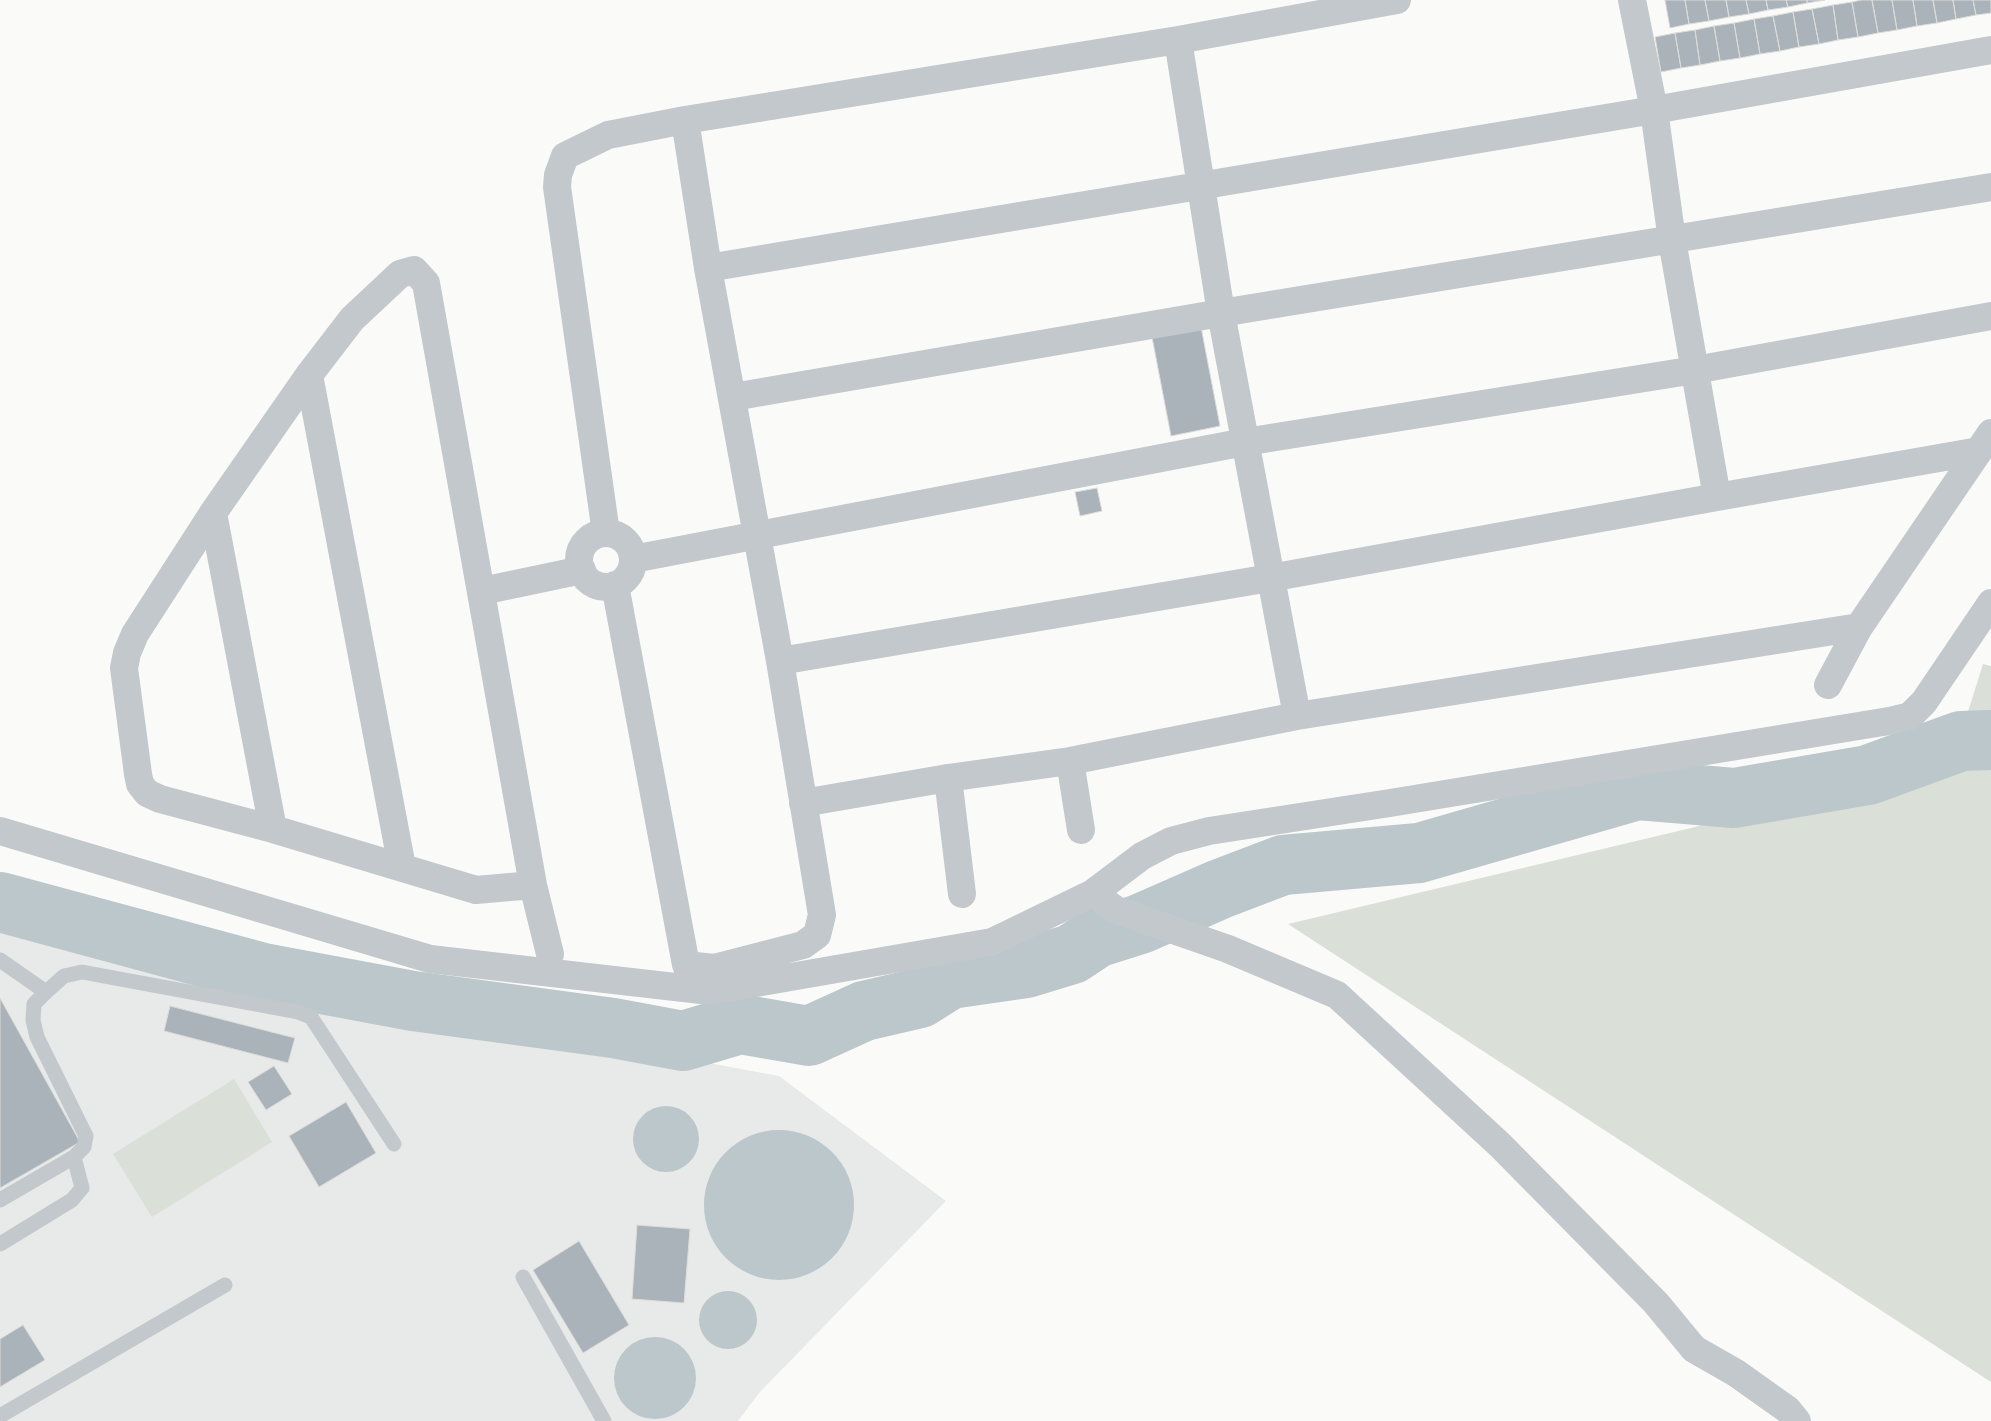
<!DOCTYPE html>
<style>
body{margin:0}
canvas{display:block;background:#fafaf8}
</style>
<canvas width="1991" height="1421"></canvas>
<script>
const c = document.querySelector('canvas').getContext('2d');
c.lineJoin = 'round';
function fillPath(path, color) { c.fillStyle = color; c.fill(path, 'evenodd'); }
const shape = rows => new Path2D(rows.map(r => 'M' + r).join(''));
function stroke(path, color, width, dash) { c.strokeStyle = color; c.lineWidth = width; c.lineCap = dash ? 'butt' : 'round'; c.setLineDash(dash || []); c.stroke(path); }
fillPath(shape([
 [0,915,318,991,779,1076,946,1201,759,1393,738,1421,0,1421]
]), '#e8e9e9');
fillPath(shape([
 [1983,664,1991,666,1991,1382,1288,924,1951,766],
 [234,1079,272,1142,152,1217,113,1154]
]), '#dadfd7');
fillPath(shape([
 '633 1139a33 33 0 1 1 66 0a33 33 0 1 1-66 0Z',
 '704 1205a75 75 0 1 1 150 0a75 75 0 1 1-150 0Z',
 '699 1320a29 29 0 1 1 58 0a29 29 0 1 1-58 0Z',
 '614 1378a41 41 0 1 1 82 0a41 41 0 1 1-82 0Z'
]), '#bbc7cb');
stroke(shape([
 [0,902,263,973,413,1001,613,1028,683,1041,740,1024,809,1036,864,1011,920,998,950,979,1026,968,1072,954,1096,938,1140,924,1220,889,1283,865,1419,853,1638,790,1734,798,1868,775,1961,741,1991,740]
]), '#bbc7cb', 60);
const building = shape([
 [1665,0,1685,0,1689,24,1670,28,1665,0],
 [1685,0,1705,0,1709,21,1689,24,1685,0],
 [1705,0,1726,0,1729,17,1709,21,1705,0],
 [1726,0,1746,0,1749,14,1729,17,1726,0],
 [1746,0,1766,0,1768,10,1749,14,1746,0],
 [1766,0,1786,0,1788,7,1768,10,1766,0],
 [1786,0,1807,0,1807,3,1788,7,1786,0],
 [1807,0,1825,0,1807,3,1807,0],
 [1861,0,1872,0,1878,33,1858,37,1852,2,1861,0],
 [1872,0,1892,0,1897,30,1878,33,1872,0],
 [1892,0,1913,0,1917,26,1897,30,1892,0],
 [1913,0,1933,0,1937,23,1917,26,1913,0],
 [1933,0,1953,0,1956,19,1937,23,1933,0],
 [1953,0,1973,0,1976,15,1956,19,1953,0],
 [1973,0,1991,0,1991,13,1976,15,1973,0],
 [1852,2,1858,37,1838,40,1833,5,1852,2],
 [1833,5,1838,40,1819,44,1812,9,1833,5],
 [1812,9,1819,44,1799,47,1793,12,1812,9],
 [1793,12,1799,47,1780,51,1773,16,1793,12],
 [1773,16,1780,51,1760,54,1754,19,1773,16],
 [1754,19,1760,54,1740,58,1734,23,1754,19],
 [1734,23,1740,58,1720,61,1714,26,1734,23],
 [1714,26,1720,61,1700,65,1695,30,1714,26],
 [1695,30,1700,65,1681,68,1675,33,1695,30],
 [1675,33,1681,68,1661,72,1655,37,1675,33],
 [1201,327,1220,426,1171,436,1152,337,1201,327],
 [1097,488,1102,511,1080,516,1075,492,1097,488],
 [0,998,80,1142,0,1188,0,998],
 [170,1006,295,1038,288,1063,164,1031,170,1006],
 [274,1066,292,1094,266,1110,248,1082,274,1066],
 [346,1102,376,1153,319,1187,289,1136,346,1102],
 [637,1225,690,1229,684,1303,632,1299,637,1225],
 [579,1241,629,1325,583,1353,533,1270,579,1241],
 [23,1325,45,1360,0,1387,0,1339,23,1325]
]);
fillPath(building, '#aab3b9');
stroke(building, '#dcdcda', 1);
stroke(shape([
 [0,960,46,992],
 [0,1200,74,1157,84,1147,86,1136,37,1037,33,1020,34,1004,46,992,64,976,82,972,298,1012,311,1017,394,1144],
 [0,1244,72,1200,82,1188,74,1157],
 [523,1277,604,1421],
 [0,1416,225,1285]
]), '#c3c8cc', 15);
stroke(shape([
 [1632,0,1654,110,1672,240,1717,497],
 [1178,40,1221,313,1297,716],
 [708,268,1654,110,1991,50],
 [309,375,402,867],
 [733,397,1221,313,1991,187],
 [213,513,273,829],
 [606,533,557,187,558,175,565,156,608,135,685,120,1178,40,1397,0],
 '579 560a27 27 0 1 1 54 0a27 27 0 1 1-54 0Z',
 [633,559,1245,442,1695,370,1991,316],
 [615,585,686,965,714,968,803,945,817,935,822,915,780,661,708,268,685,120],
 [482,591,582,570],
 [780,661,1270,578,1717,497,1979,451],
 [1828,685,1859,627,1991,433],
 [1070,761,1081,830],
 [948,778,962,894],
 [803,803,948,778,1070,761,1297,716,1859,627],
 [0,831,430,959,710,991,992,942,1093,893,1142,856,1171,841,1209,831,1390,803,1889,721,1910,716,1924,702,1991,603],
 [533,885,476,890,273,829,160,799,147,793,140,784,138,774,124,668,127,653,135,634,213,513,309,375,352,319,400,274,414,270,426,283,533,885,550,954],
 [1093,893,1116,910,1228,949,1337,995,1500,1145,1656,1303,1694,1349,1736,1373,1788,1410,1797,1421]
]), '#c3c8cc', 28);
</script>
